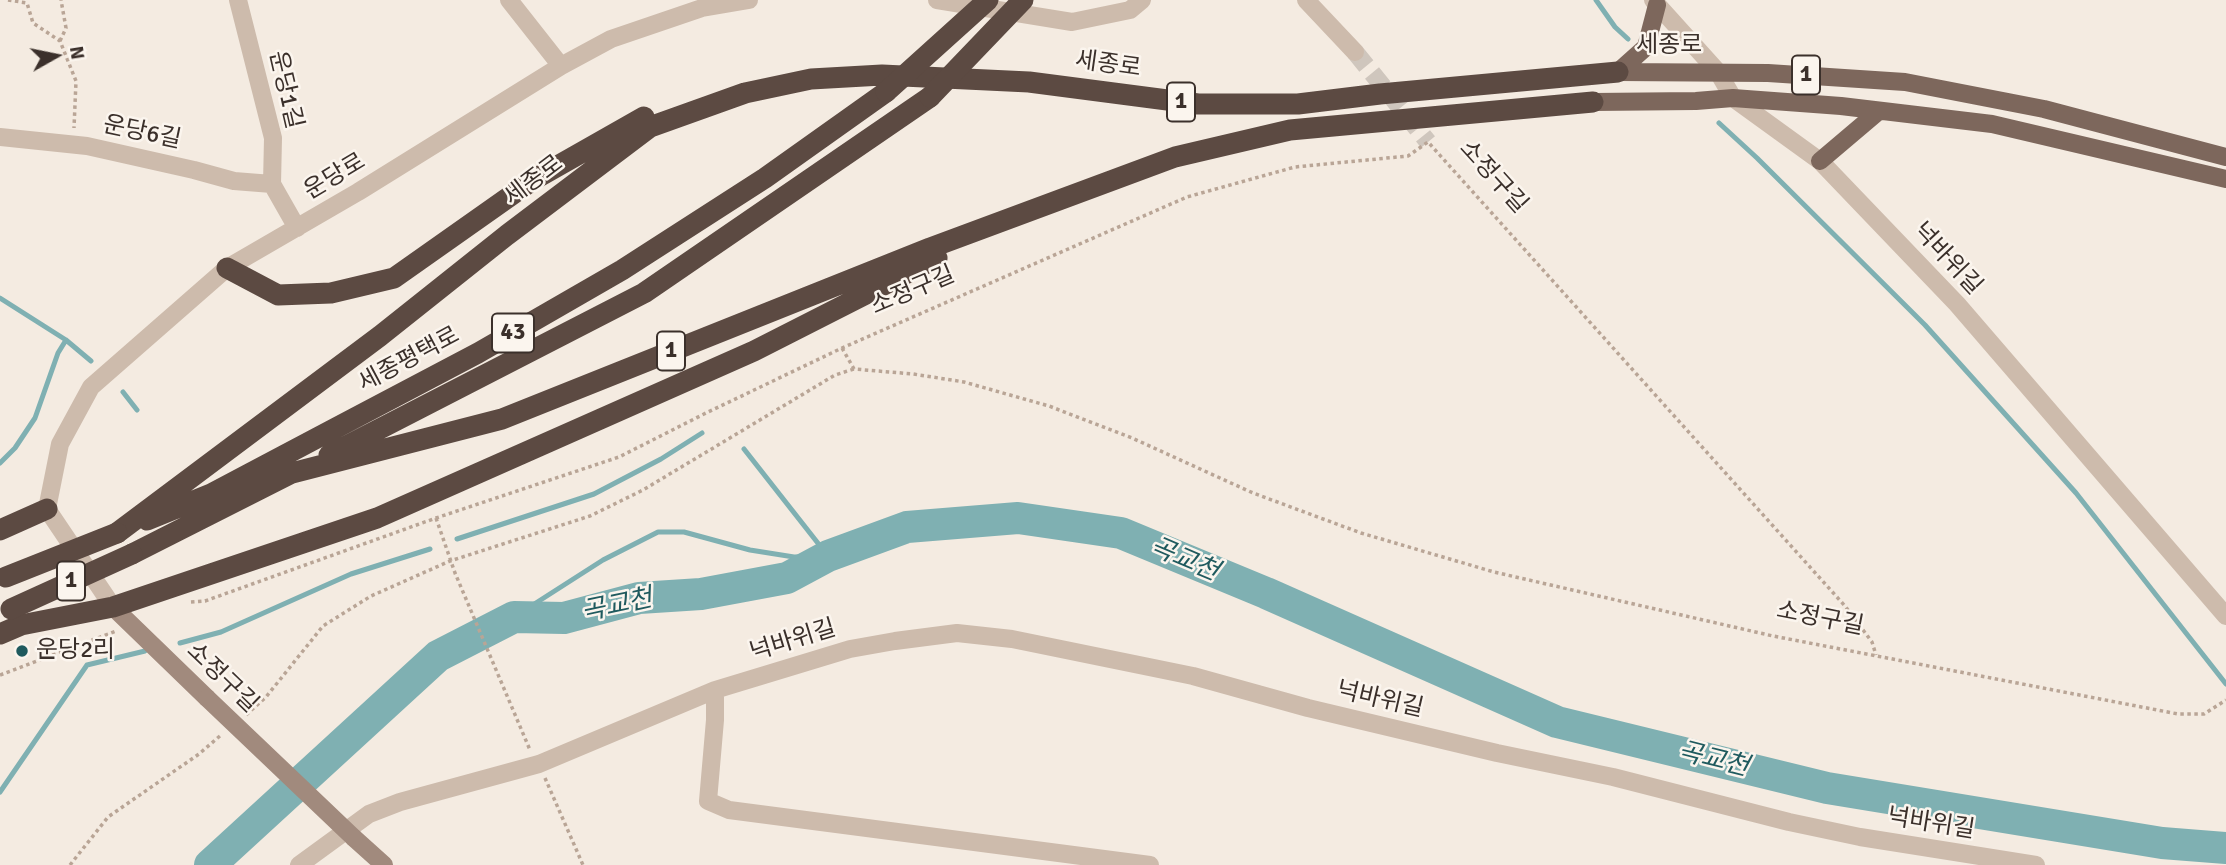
<!DOCTYPE html>
<meta charset="utf-8">
<style>
body{margin:0}
#map{position:relative;width:2226px;height:865px;overflow:hidden;background:#f4ebe1;font-family:Signika,sans-serif}
canvas{display:block}
.north{position:absolute;left:21px;top:21px;width:70px;height:70px;-webkit-text-stroke:5px #fbf5ee;paint-order:stroke;rotate:81deg;font-size:19px;font-weight:700;line-height:28px;text-align:center;color:#3b302b}
.north::after{content:'';display:block;margin:auto;width:24px;height:32px;background:#3b302b;clip-path:polygon(50% 0,100% 100%,50% 72%,0 100%)}
</style>
<div id="map">
<canvas width="2226" height="865"></canvas>
<div class="north">N</div>
</div>
<script>
const c = document.querySelector('canvas').getContext('2d');
c.lineJoin = 'round';
const shape = rows => new Path2D(rows.map(r => 'M' + r).join(''));
function stroke(path, color, width, dash) { c.strokeStyle = color; c.lineWidth = width; c.lineCap = dash ? 'butt' : 'round'; c.setLineDash(dash || []); c.stroke(path); }
function write(font, color, halo, rows, align = 'center') {
  c.font = font + ' Signika,"Noto Sans KR",sans-serif'; c.lineWidth = 5; c.setLineDash([]); c.textBaseline = 'middle'; c.strokeStyle = halo; c.fillStyle = color; for (const [text, x, y, turn = 0] of rows) {
    c.save(); c.translate(x, y); c.rotate((+turn || 0) * Math.PI / 180); c.textAlign = isNaN(turn) ? turn : align; if (halo) c.strokeText(text, 0, 0); c.fillText(text, 0, 0); c.restore();
  }
}
stroke(shape([
 [1596,0,1615,27,1628,39],
 [1719,123,1757,158,1925,325,2076,493,2226,684],
 [0,298,66,340],
 [123,392,137,410],
 [744,449,828,556],
 [0,463,15,448,35,418,58,353,66,340,91,361],
 [457,539,594,494,661,459,702,433],
 [514,617,603,560,658,532,684,532,750,550,794,557,828,556],
 [180,643,221,632,351,574,430,549],
 [0,792,87,665,145,651]
]), '#7fb0b2', 5);
stroke(shape([
 [210,865,438,656,514,617,564,618,639,598,701,594,787,578,828,556,907,527,1018,518,1121,533,1266,593,1557,722,1827,788,2162,843,2226,848]
]), '#7fb0b2', 32);
stroke(shape([
 [1355,52,1428,142]
]), '#cfc6bd', 18, [18, 9]);
stroke(shape([
 [8,0,27,3,33,23,60,41,76,81,74,128],
 [60,41,66,28,61,0],
 [842,348,854,369,913,374,964,382,1049,406,1132,438,1253,493,1361,533,1494,572,1773,636,2178,714,2204,714,2226,700],
 [436,518,455,573,530,750],
 [191,602,205,601,436,518,619,457,706,413,842,348,1187,197,1295,167,1408,156,1428,142,1845,606,1872,642,1876,655],
 [0,675,116,631],
 [246,715,266,697,323,626,371,596,450,561,590,516,643,490,835,375,854,369],
 [545,778,583,865],
 [70,865,108,817,199,754,221,735]
]), '#b9a596', 3.5, [3.5, 3.5]);
stroke(shape([
 [238,0,273,138,272,184,297,228],
 [509,0,561,66],
 [937,0,1072,22,1130,10,1142,0],
 [1306,0,1355,52],
 [1653,0,1718,72,1733,98,1820,161,1957,304,2226,616],
 [0,137,87,146,194,170,234,181,272,184],
 [113,607,47,509,60,444,91,387,227,268,358,192,561,66,611,39,702,8,749,0],
 [715,690,850,649,895,641,957,633,1012,639,1193,676,1308,708,1497,753,1613,777,1789,822,1860,837,2036,865],
 [299,865,369,814,400,802,539,764,715,690,715,720,708,801,729,810,1150,865]
]), '#cdbbac', 18);
stroke(shape([
 [113,607,207,698],
 [354,838,384,865]
]), '#a18a7d', 18);
stroke(shape([
 [1618,72,1768,73,1905,82,2044,109,2226,157],
 [1618,72,1646,47,1657,5],
 [1593,102,1696,101,1733,98,1841,106,1992,124,2226,179],
 [1820,161,1879,111]
]), '#7d675c', 18);
stroke(shape([
 [227,268,278,295,331,293,394,278,533,180,644,117],
 [329,455,644,293,930,97],
 [147,520,211,494,332,430,478,353,622,270,765,178,886,92],
 [0,530,47,509],
 [117,533,380,336,507,235,650,127,745,93,811,79,882,75,1029,82,1198,104,1298,104,1380,94,1618,72],
 [132,554,292,473,502,419,930,248,1175,157,1290,130,1593,102],
 [0,634,21,625,113,607,377,518,754,351,937,258]
]), '#5c4a42', 21);
stroke(shape([
 [207,698,354,838]
]), '#a18a7d', 18);
stroke(shape([
 [886,92,988,0],
 [930,97,1023,0],
 [6,577,117,533],
 [11,609,132,554]
]), '#5c4a42', 21);
for (const [x, y, r, color] of [
 [22,651,7,"#1f5a5e"]
]) { const dot = new Path2D(); dot.arc(x, y, r, 0, 2 * Math.PI); c.fillStyle = color; c.fill(dot); stroke(dot, '#fbf5ee', 2.5); }
for (const [x, y, w] of [
 [1806,75,28],
 [1181,102,28],
 [513,333,42],
 [671,351,28],
 [71,581,28]
]) { const box = new Path2D(); box.roundRect(x - w / 2, y - 19.5, w, 39, 5); c.fillStyle = '#fbf5ee'; c.fill(box); stroke(box, '#3b302b', 2); }
write('bold 23px', '#3b302b', null, [
 ["1",1806,75],
 ["1",1181,102],
 ["43",513,333],
 ["1",671,351],
 ["1",71,581]
]);
write('24px', '#3b302b', '#fbf5ee', [
 ["세종로",1669,46],
 ["세종로",1108,65,8],
 ["운당1길",285,90,77],
 ["운당6길",142,133,12],
 ["운당로",335,177,-31],
 ["소정구길",1493,177,48],
 ["세종로",534,181,-37],
 ["넉바위길",1947,259,47],
 ["소정구길",913,291,-23],
 ["세종평택로",409,360,-28],
 ["소정구길",1820,619,11],
 ["넉바위길",793,641,-17],
 ["소정구길",222,678,44],
 ["넉바위길",1380,700,13],
 ["넉바위길",1931,824,9]
]);
write('24px', '#3b302b', '#fbf5ee', [
 ["운당2리",36,651]
], 'left');
write('italic 26px', '#1f5a5e', '#fbf5ee', [
 ["곡교천",1184,560,23],
 ["곡교천",617,606,-12],
 ["곡교천",1713,760,14]
]);
</script>
